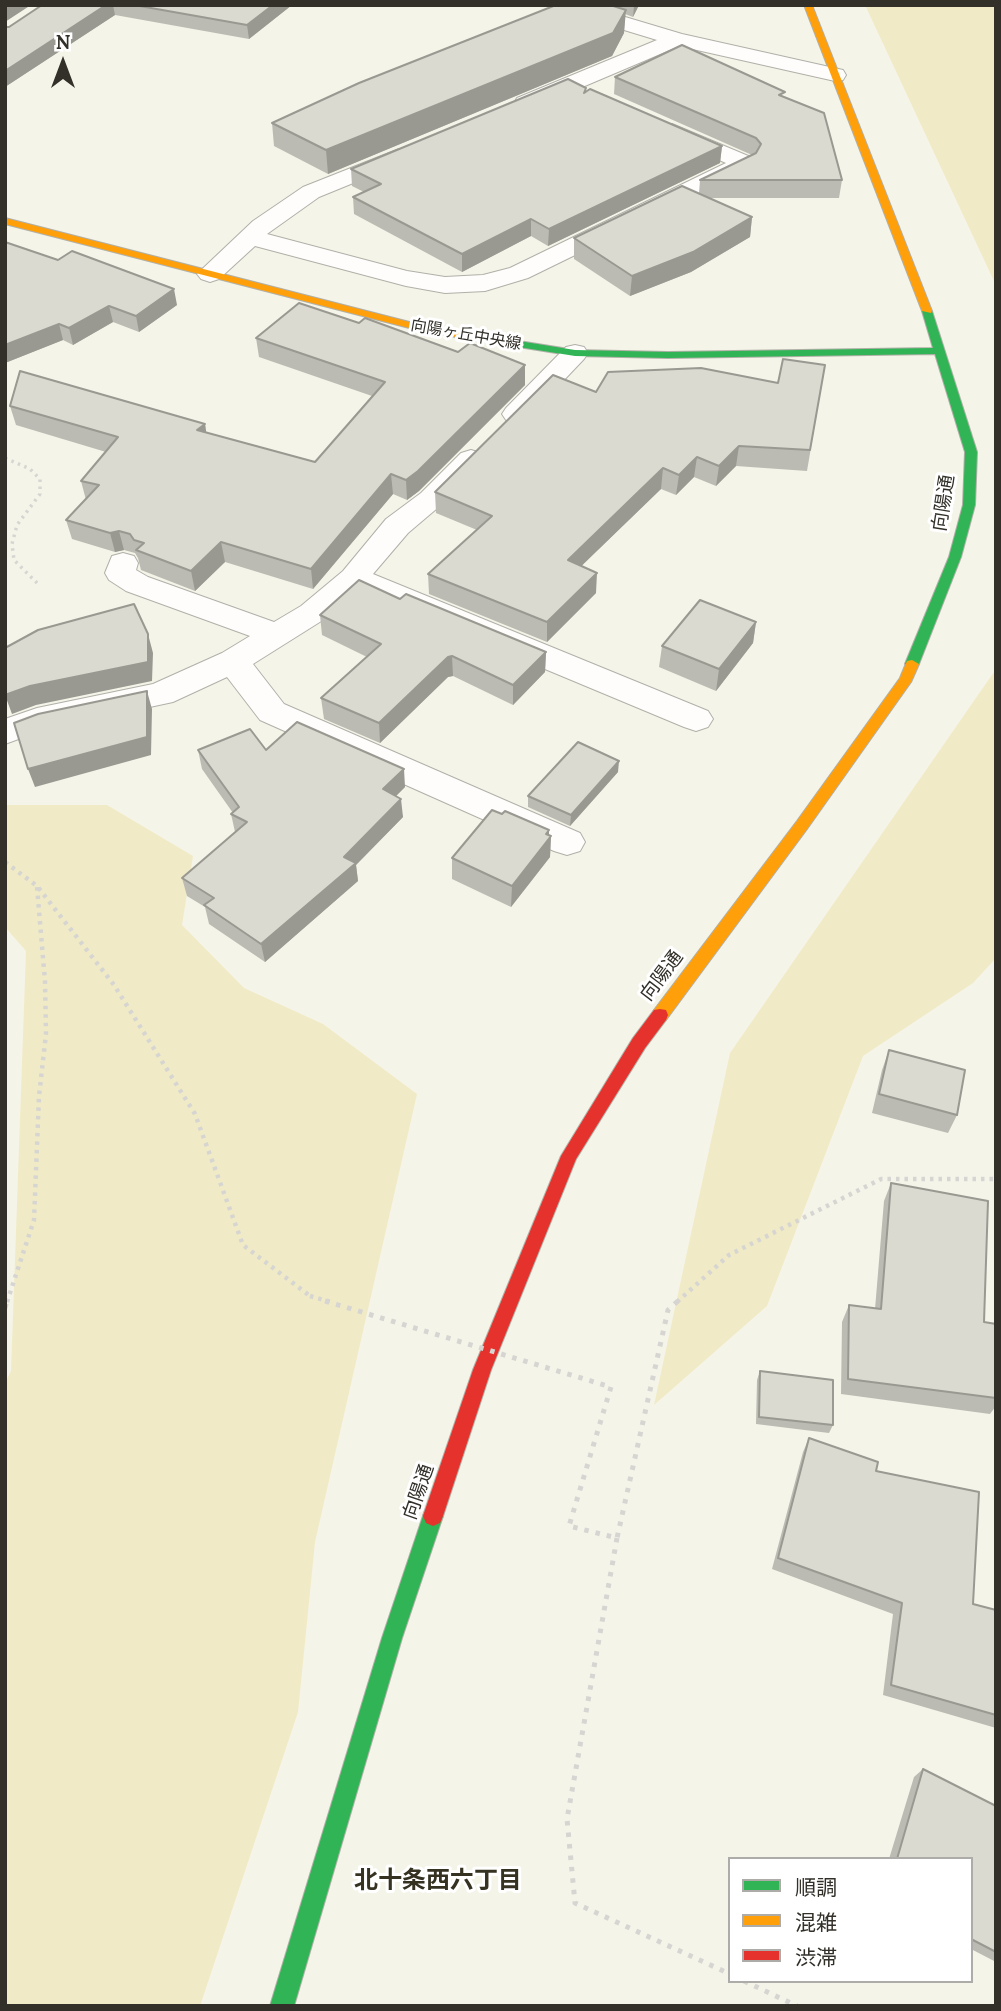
<!DOCTYPE html>
<meta charset="utf-8">
<style>
body{margin:0}
#map{position:relative;width:1001px;height:2011px;overflow:hidden;background:#f5f4e9;font-family:Lora,"Noto Sans JP",serif}
canvas{display:block}
.frame{position:absolute;inset:0;border:7px solid #323029;pointer-events:none}
.legend{position:absolute;left:728px;top:1857px;width:245px;height:126px;box-sizing:border-box;background:#fff;border:2px solid #adaca9;margin:0;padding:9px 12px;list-style:none;font-size:21px;color:#323029}
.legend li{display:flex;align-items:center;gap:14px;height:35px}
.legend b{width:35px;border:2px solid #adaca9}
.north{position:absolute;left:28px;top:28px;width:70px;height:70px;-webkit-text-stroke:5px #fff;paint-order:stroke;rotate:0deg;font-size:19px;font-weight:700;line-height:28px;text-align:center;color:#323029}
.north::after{content:'';display:block;margin:auto;width:24px;height:32px;background:#323029;clip-path:polygon(50% 0,100% 100%,50% 72%,0 100%)}
</style>
<div id="map">
<canvas width="1001" height="2011"></canvas>
<div class="frame"></div>
<ul class="legend">
<li><b style="height:9px;background:#30b455"></b>順調</li>
<li><b style="height:9px;background:#ff9f0a"></b>混雑</li>
<li><b style="height:9px;background:#e5322d"></b>渋滞</li>
</ul>
<div class="north">N</div>
</div>
<script>
const c = document.querySelector('canvas').getContext('2d');
c.lineJoin = 'round';
function fillPath(path, color) { c.fillStyle = color; c.fill(path, 'evenodd'); }
const shape = rows => new Path2D(rows.map(r => 'M' + r).join(''));
function stroke(path, color, width, dash) { c.strokeStyle = color; c.lineWidth = width; c.lineCap = dash ? 'butt' : 'round'; c.setLineDash(dash || []); c.stroke(path); }
function write(font, color, halo, rows, align = 'center') {
  c.font = font + ' Lora,"Noto Sans JP",serif'; c.lineWidth = 6; c.setLineDash([]); c.textBaseline = 'middle'; c.strokeStyle = halo; c.fillStyle = color; for (const [text, x, y, turn = 0] of rows) {
    c.save(); c.translate(x, y); c.rotate((+turn || 0) * Math.PI / 180); c.textAlign = isNaN(turn) ? turn : align; if (halo) c.strokeText(text, 0, 0); c.fillText(text, 0, 0); c.restore();
  }
}
fillPath(shape([
 [865,5,996,5,996,285,993,279],
 [996,669,996,958,973,983,863,1056,767,1306,654,1405,730,1053],
 [5,805,107,805,193,856,182,925,244,988,323,1024,417,1094,315,1542,298,1712,200,2006,5,2006,5,1383,11,1371,26,951,5,927]
]), '#f0ebc6');
const street = shape([
 [552,5,585,5,682,34,843,70,846,75,843,80,835,81,679,46,533,108,517,108,514,103,517,98,657,40,555,9,552,5],
 [672,124,753,158,757,163,753,168,528,278,485,291,445,293,406,286,255,246,219,279,210,282,201,279,197,274,253,221,303,187,399,149,407,151,411,156,407,161,319,197,267,234,407,271,445,277,483,275,510,268,726,163,664,136,661,131,664,126,672,124],
 [575,345,584,347,588,353,584,359,526,420,516,422,506,420,502,414,506,408,566,347,575,345],
 [471,450,481,453,485,459,481,465,441,505,408,533,373,574,708,711,713,719,708,727,696,731,684,727,358,591,323,620,253,664,284,704,580,833,585,842,580,851,567,855,554,851,260,720,227,677,173,702,43,730,5,744,5,719,37,708,153,684,222,653,250,636,126,591,109,580,105,573,112,556,123,553,134,556,138,563,136,570,148,577,274,622,301,606,343,571,386,519,421,493,461,453,471,450]
]);
const fast = shape([
 [923,309,932,311,977,452,975,505,961,557,919,664,912,668,905,664,949,557,963,505,965,452,935,354,668,358,575,356,456,337,451,334,456,331,575,350,668,352,933,348,922,311,923,309],
 [433,1506,440,1509,443,1516,402,1638,294,2006,270,2006,382,1638,423,1516,426,1509,433,1506]
]);
const slow = shape([
 [804,5,812,5,932,311,931,313,922,311,804,5],
 [5,218,425,326,460,332,461,334,456,337,421,331,5,224,5,218],
 [912,660,919,664,911,682,807,829,666,1020,654,1020,652,1015,654,1010,797,821,900,678,907,661,912,660]
]);
const jam = shape([
 [660,1009,666,1010,668,1015,666,1020,645,1048,576,1159,491,1370,443,1516,440,1523,433,1526,426,1523,423,1516,473,1370,561,1156,633,1038,654,1010,660,1009]
]);
stroke(street, '#b1b0a8', 2);
stroke(fast, '#b1b0a8', 2);
stroke(slow, '#b1b0a8', 2);
stroke(jam, '#b1b0a8', 2);
stroke(shape([
 [5,458,30,469,40,479,40,494,17,525,12,544,14,560,38,584]
]), '#d6d5d1', 3.5, [2.5, 4.5]);
stroke(shape([
 [5,862,37,886,114,985,195,1114,243,1245,310,1296],
 [7,1302,34,1220,39,1096,46,1034,45,981,37,887],
 [677,1302,729,1255,881,1179,996,1179]
]), '#d6d5d1', 4.5, [3.5, 5]);
stroke(shape([
 [5,1308,7,1301],
 [611,1387,569,1526,617,1538,668,1310,678,1301],
 [617,1538,567,1819,575,1903,730,1974],
 [744,1981,797,2006]
]), '#d6d5d1', 5, [4.5, 7]);
fillPath(street, '#fefdfc');
fillPath(fast, '#30b455');
fillPath(slow, '#ff9f0a');
fillPath(jam, '#e5322d');
stroke(shape([
 [310,1296,331,1302]
]), '#d6d5d1', 4.5, [3.5, 5]);
stroke(shape([
 [325,1301,611,1387]
]), '#d6d5d1', 5, [4.5, 7]);
fillPath(shape([
 [42,5,292,5,249,39,115,15,5,87,5,27,9,27],
 [556,5,639,5,633,17,625,14,624,33,612,56,328,174,274,146,272,123],
 [615,77,784,97,842,180,839,198,709,198,752,217,750,237,691,272,630,296,574,259,574,238,699,193,700,180,752,155,614,94],
 [586,91,722,146,720,163,548,246,531,236,462,272,354,214,353,197,364,192,352,186,351,169],
 [5,242,177,305,139,332,113,322,73,345,63,340,5,363],
 [359,323,458,352,525,365,525,385,419,491,407,500,393,494,313,589,225,562,195,591,141,570,138,558,135,553,124,550,115,552,72,539,66,520,86,500,81,481,106,452,16,425,10,406,205,424,206,433,315,462,372,396,259,357,256,338],
 [825,365,807,471,736,466,716,486,694,477,676,495,661,489,581,566,596,593,547,642,429,594,428,574,477,530,436,513,435,492,596,392,778,383],
 [400,599,546,652,545,672,513,705,453,676,448,677,380,743,324,719,321,698,367,657,322,635,320,615],
 [756,622,753,643,716,691,659,667,662,646],
 [198,750,266,750,405,787,396,796,403,817,356,865,358,881,265,962,209,924,205,907,187,896,182,878,235,832,231,814,233,813,202,769],
 [618,772,570,826,528,807,528,796],
 [502,814,549,830,549,835,551,836,550,857,511,907,452,879,452,858],
 [889,1050,957,1115,948,1133,872,1113,882,1070],
 [891,1183,984,1322,996,1324,996,1406,990,1414,841,1394,842,1322,849,1305,875,1309,884,1201],
 [760,1371,833,1425,829,1433,756,1424,757,1380],
 [809,1438,876,1471,973,1604,996,1610,996,1728,883,1695,893,1614,772,1569,803,1452],
 [923,1769,996,1806,996,1962,971,1949,971,1859,889,1859,914,1777]
]), '#bcbbb3');
fillPath(shape([
 [6,5,31,5,5,22,5,6],
 [106,5,113,5,115,15,5,87,5,71],
 [273,5,292,5,249,39,247,25],
 [634,5,639,5,633,17,634,6],
 [626,10,624,33,612,56,328,174,326,150],
 [722,146,720,163,548,246,549,229],
 [752,217,750,237,691,272,630,296,632,276],
 [531,219,531,236,462,272,462,254],
 [174,289,177,305,139,332,136,316],
 [109,306,113,322,73,345,69,328],
 [59,324,63,340,5,363,5,345],
 [525,365,525,385,419,491,407,500,406,480],
 [205,424,208,444,197,430],
 [739,446,736,466,716,486,719,466],
 [697,457,694,477,676,495,679,475],
 [663,468,661,489,567,580,568,560],
 [391,474,393,494,313,589,311,569],
 [119,531,124,550,115,552,110,533],
 [221,542,225,562,195,591,191,571],
 [597,573,596,593,547,642,547,622],
 [756,622,753,643,716,691,719,669],
 [148,634,153,653,152,681,36,705,12,714,5,695],
 [546,652,545,672,513,705,513,685],
 [452,656,453,676,448,677,380,743,379,723,448,657],
 [147,691,152,709,151,755,35,787,28,769],
 [619,761,618,772,570,826,571,815],
 [404,769,405,787,384,808,383,789],
 [401,799,403,817,356,865,358,881,265,962,261,944,344,857],
 [549,830,549,839,551,836,550,857,511,907,512,886]
]), '#999992');
const building = shape([
 [42,5,106,5,5,71,5,27,9,27,42,5],
 [134,5,273,5,247,25,134,5],
 [556,5,610,5,626,10,613,33,326,150,272,123,359,83,556,5],
 [682,45,785,92,779,95,824,113,842,180,700,180,756,153,761,144,756,138,615,77,682,45],
 [568,79,586,88,584,93,590,89,722,146,549,229,531,219,462,254,353,197,381,184,351,169,568,79],
 [682,186,752,217,693,252,632,276,574,238,682,186],
 [5,242,58,260,72,251,174,289,136,316,109,306,69,328,59,324,5,345,5,242],
 [299,303,359,323,365,318,458,352,470,343,525,365,418,471,406,480,391,474,311,569,221,542,191,571,136,550,144,543,134,540,130,534,119,531,110,533,66,520,99,485,81,481,118,437,10,406,20,371,205,424,197,430,315,462,385,382,256,338,299,303],
 [783,359,825,365,810,450,739,446,719,466,697,457,679,475,663,468,568,560,597,573,547,622,428,574,492,516,435,492,553,375,596,392,608,372,701,368,778,383,783,359],
 [359,580,400,599,406,594,546,652,513,685,452,656,448,657,379,723,321,698,381,644,320,615,359,580],
 [700,600,756,622,719,669,662,646,700,600],
 [134,604,148,634,148,662,30,686,5,695,5,648,38,630,134,604],
 [147,691,147,737,28,769,14,723,38,714,147,691],
 [297,722,404,769,383,789,401,799,344,857,356,863,261,944,204,905,214,898,182,878,247,822,231,814,239,807,198,750,250,729,266,750,297,722],
 [578,742,619,761,571,815,528,796,578,742],
 [492,810,502,814,505,811,549,830,546,834,551,836,512,886,452,858,492,810],
 [889,1050,965,1070,957,1115,879,1094,889,1050],
 [891,1183,988,1201,984,1322,996,1324,996,1398,848,1379,849,1305,881,1309,891,1183],
 [760,1371,833,1380,833,1425,759,1417,760,1371],
 [809,1438,878,1462,876,1471,979,1492,973,1604,996,1610,996,1715,891,1685,902,1603,778,1558,809,1438],
 [923,1769,996,1806,996,1952,971,1939,971,1859,897,1859,923,1769]
]);
fillPath(building, '#dbdad0');
stroke(building, '#999992', 2);
write('16px', '#323029', '#fff', [
 ["向陽ヶ丘中央線",466,335,10]
]);
write('19px', '#323029', '#fff', [
 ["向陽通",944,503,-81],
 ["向陽通",662,976,-53],
 ["向陽通",419,1492,-71]
]);
write('bold 24px', '#353222', '#fff', [
 ["北十条西六丁目",438,1881]
]);
</script>
